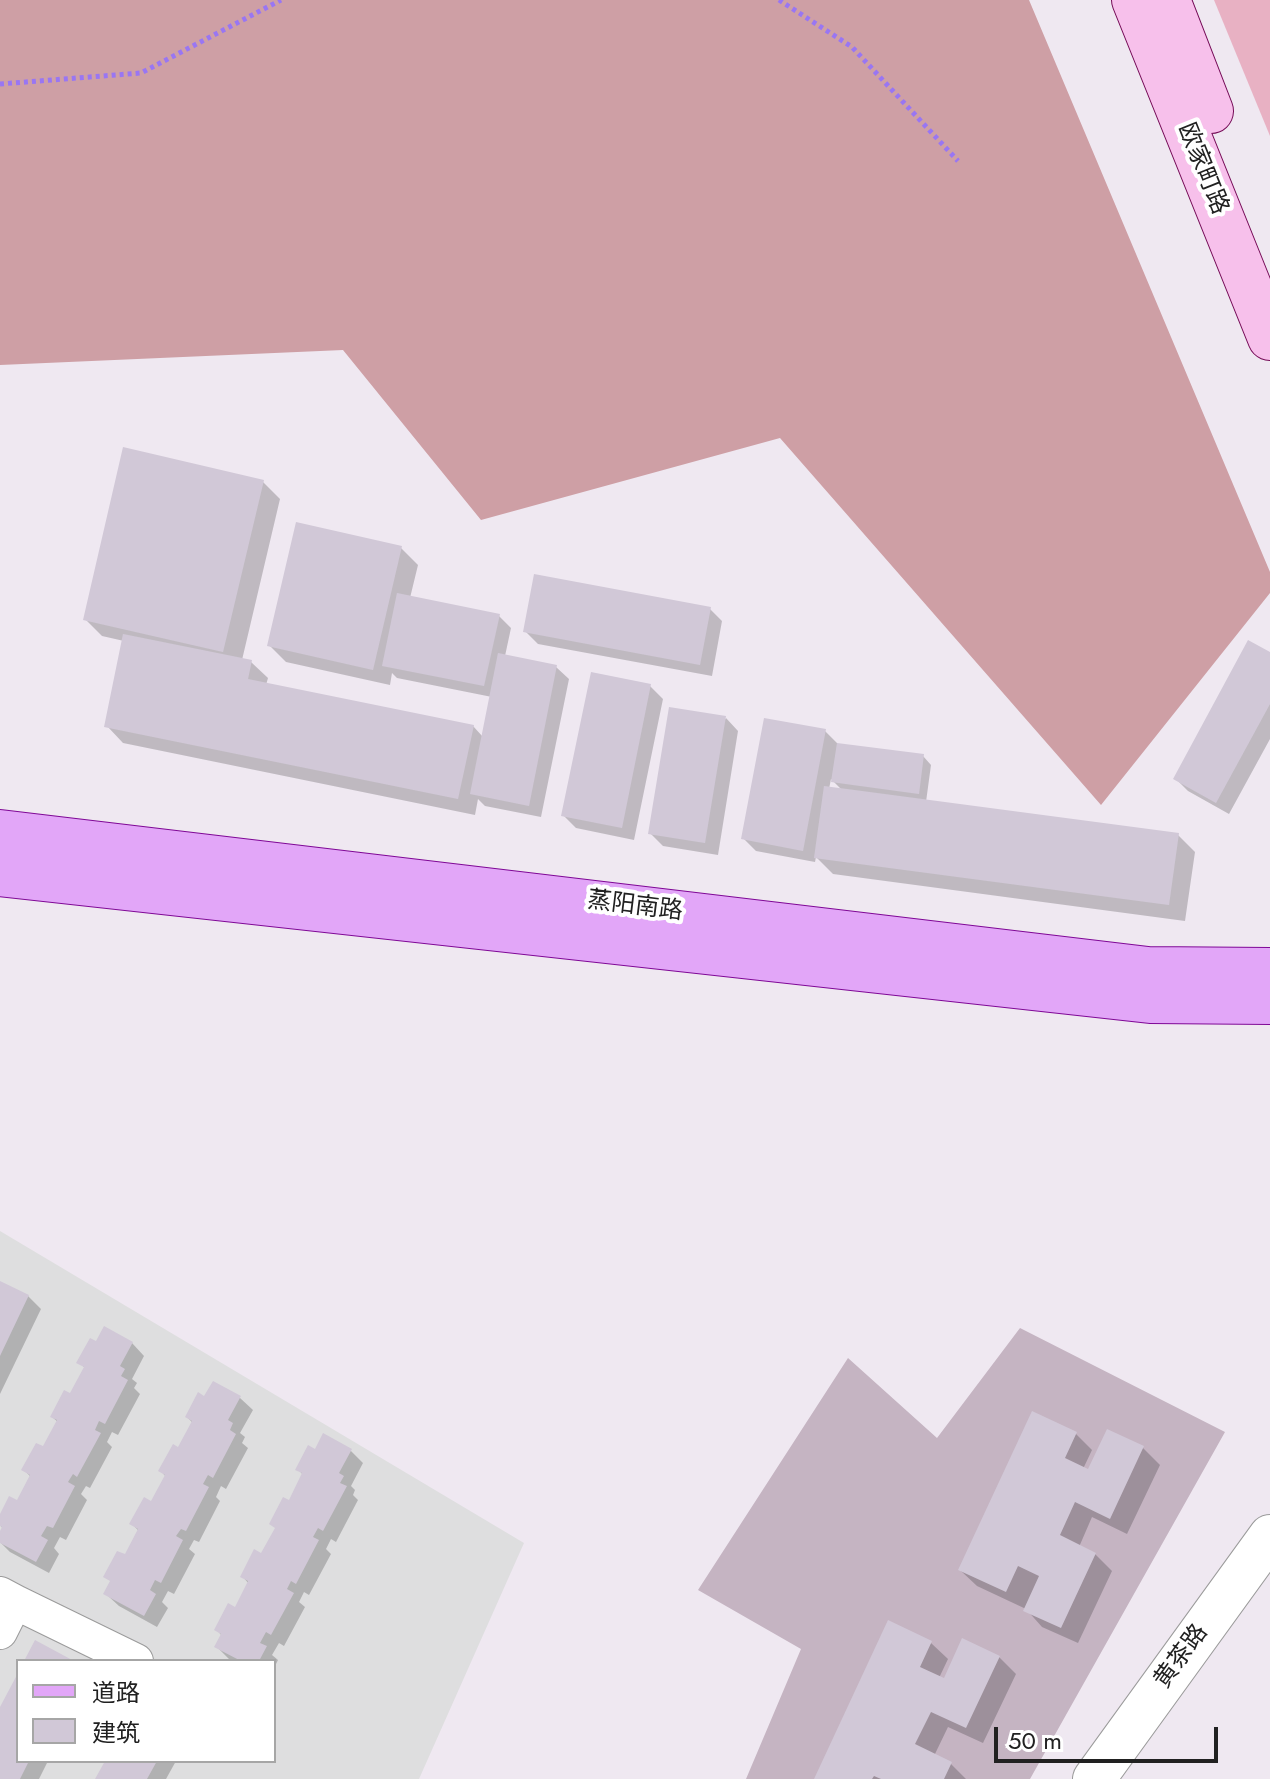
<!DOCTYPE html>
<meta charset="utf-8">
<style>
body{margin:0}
#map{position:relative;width:1270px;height:1779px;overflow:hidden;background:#efe8f1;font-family:Jost,"Noto Sans SC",sans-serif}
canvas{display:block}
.legend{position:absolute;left:16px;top:1659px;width:260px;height:104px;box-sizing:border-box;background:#fff;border:2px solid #a6a6a6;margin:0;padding:10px 14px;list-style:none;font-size:24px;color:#212121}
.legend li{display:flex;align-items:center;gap:16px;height:40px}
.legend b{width:40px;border:2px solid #a6a6a6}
.scale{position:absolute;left:994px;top:1727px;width:224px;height:36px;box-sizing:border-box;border:4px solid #212121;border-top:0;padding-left:10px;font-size:24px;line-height:28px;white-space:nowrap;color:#212121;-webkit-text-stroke:6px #fff;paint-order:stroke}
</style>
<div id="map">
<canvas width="1270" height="1779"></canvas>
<ul class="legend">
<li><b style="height:10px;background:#e2a6f8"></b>道路</li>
<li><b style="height:22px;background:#d1c8d7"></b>建筑</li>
</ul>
<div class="scale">50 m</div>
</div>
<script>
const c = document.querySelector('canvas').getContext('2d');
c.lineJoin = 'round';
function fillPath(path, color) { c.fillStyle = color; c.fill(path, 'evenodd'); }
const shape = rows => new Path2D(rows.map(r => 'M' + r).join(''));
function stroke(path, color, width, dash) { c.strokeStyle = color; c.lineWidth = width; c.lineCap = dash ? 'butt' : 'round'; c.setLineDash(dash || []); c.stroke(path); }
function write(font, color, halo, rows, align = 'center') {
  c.font = font + ' Jost,"Noto Sans SC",sans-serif'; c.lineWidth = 8; c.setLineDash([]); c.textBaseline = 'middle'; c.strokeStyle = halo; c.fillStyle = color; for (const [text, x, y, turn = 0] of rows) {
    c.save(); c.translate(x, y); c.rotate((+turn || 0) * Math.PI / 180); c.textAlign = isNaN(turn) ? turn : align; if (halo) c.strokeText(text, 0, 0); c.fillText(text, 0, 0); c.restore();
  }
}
fillPath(shape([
 [0,1231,524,1543,419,1779,0,1779],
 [18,1661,274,1661,274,1761,18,1761]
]), '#dededf');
fillPath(shape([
 [1020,1328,1225,1432,1030,1779,746,1779,801,1649,698,1590,848,1358,937,1438]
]), '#c5b4c2');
fillPath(shape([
 [1214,0,1270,0,1270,136]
]), '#e8b1c3');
fillPath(shape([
 [0,0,1029,0,1270,572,1270,593,1101,805,780,438,481,520,343,350,0,365]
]), '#ce9fa5');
fillPath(shape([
 [263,482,280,499,242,660,251,662,268,678,266,685,473,726,483,737,492,697,397,678,392,673,390,685,286,662,269,645,401,548,418,565,410,598,499,616,511,628,505,656,556,667,569,679,541,817,485,806,478,799,475,815,123,743,107,726,124,641,102,636,85,619],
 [710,609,722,621,712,676,538,644,525,631],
 [1270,654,1270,739,1229,814,1188,791,1176,779],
 [650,686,663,699,634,840,576,828,563,815],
 [726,718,738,731,718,855,663,846,650,833],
 [825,731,839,745,923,756,931,765,926,802,1178,835,1195,852,1185,921,833,874,816,857,815,862,756,851,743,838],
 [831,779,843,791,829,789],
 [0,1283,28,1296,41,1309,0,1394],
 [132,1343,144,1356,132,1379,137,1383,134,1388,140,1394,118,1435,112,1432,107,1442,112,1447,90,1488,86,1486,81,1494,87,1500,66,1540,60,1537,54,1548,59,1554,49,1573,10,1552,0,1542,0,1535,3,1529,0,1525,0,1518,17,1503,31,1477,24,1470,44,1449,58,1422,52,1417,71,1395,85,1368,79,1362,97,1344],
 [213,1383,240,1398,253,1410,240,1433,245,1437,242,1443,248,1448,226,1489,221,1486,216,1497,220,1501,199,1542,194,1540,189,1549,195,1554,174,1594,168,1591,162,1602,168,1608,157,1627,119,1606,106,1594,139,1531,132,1524,152,1504,166,1477,161,1471,179,1450,193,1423,187,1417,205,1398],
 [1075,1433,1092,1450,1083,1469,1089,1472,1143,1448,1160,1465,1127,1534,1092,1517,1079,1547,1095,1554,1112,1571,1078,1643,1042,1627,1026,1609,977,1586,960,1570],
 [350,1450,363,1463,351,1486,355,1490,353,1495,358,1500,336,1542,331,1539,326,1549,331,1554,309,1595,304,1592,299,1602,305,1607,284,1646,279,1643,272,1655,278,1660,274,1668,274,1661,233,1661,229,1659,216,1646,222,1636,216,1629,236,1610,249,1584,243,1577,262,1556,303,1475,298,1469,316,1451],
 [931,1643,948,1659,939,1678,945,1681,999,1657,1016,1674,983,1743,948,1727,934,1756,951,1764,966,1779,816,1779],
 [18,1677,18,1761,48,1761,39,1779,0,1779,0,1712],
 [107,1761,176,1761,166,1779,98,1779]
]), '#0003');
fillPath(shape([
 [123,447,264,480,223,652,83,620],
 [296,522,402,546,373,670,267,646],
 [534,574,711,607,700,665,523,632],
 [397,593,500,614,484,686,382,666],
 [123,634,252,660,248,679,474,725,458,799,104,727],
 [1248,640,1270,652,1270,704,1216,803,1173,779],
 [498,653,557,665,529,806,470,794],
 [591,672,651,684,622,828,561,816],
 [669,707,726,716,705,843,648,834],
 [764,718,826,729,803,851,741,839],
 [837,743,924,754,919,794,831,782],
 [824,786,1179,833,1169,905,814,858],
 [0,1281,29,1295,0,1356],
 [104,1326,133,1342,120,1366,125,1369,121,1376,128,1380,105,1424,99,1421,95,1430,101,1433,77,1477,73,1474,68,1482,75,1486,53,1528,47,1526,41,1536,48,1540,36,1562,0,1543,0,1531,2,1527,0,1526,0,1514,9,1496,17,1500,30,1475,21,1470,36,1443,43,1446,57,1420,50,1417,64,1390,70,1393,84,1367,76,1363,90,1338,96,1341],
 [213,1381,241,1396,228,1420,233,1423,230,1430,236,1434,213,1478,208,1475,203,1484,209,1487,186,1531,181,1529,176,1536,183,1540,161,1583,155,1580,150,1590,156,1594,144,1616,103,1594,110,1581,103,1577,117,1551,125,1554,138,1529,129,1524,144,1497,151,1501,165,1475,158,1471,173,1444,178,1447,192,1421,185,1417,198,1392,204,1396],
 [1032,1411,1077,1432,1065,1458,1088,1469,1107,1429,1144,1446,1110,1519,1075,1502,1060,1535,1096,1553,1061,1628,1023,1611,1039,1576,1018,1566,1006,1592,958,1570],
 [323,1433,352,1449,339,1473,344,1476,340,1483,347,1486,323,1531,318,1528,313,1537,319,1540,296,1584,291,1581,287,1589,294,1593,271,1635,266,1632,260,1643,267,1646,259,1661,241,1661,214,1647,221,1634,214,1630,228,1603,235,1607,248,1581,240,1577,254,1549,261,1553,275,1528,269,1524,283,1497,289,1500,302,1473,295,1470,308,1445,315,1449],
 [888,1620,932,1641,920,1667,944,1678,962,1638,1000,1656,966,1728,931,1712,915,1744,952,1762,944,1779,881,1779,874,1776,872,1779,814,1779],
 [35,1640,74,1661,24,1661],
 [18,1673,18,1761,29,1761,20,1779,0,1779,0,1707],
 [105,1761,157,1761,147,1779,95,1779]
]), '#d1c8d7');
const minor = shape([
 [0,1594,15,1602,0,1632],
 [15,1602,136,1661]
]);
const tertiary = shape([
 [1094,1779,1270,1536]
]);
const secondary = shape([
 [1134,0,1270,338],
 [1168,0,1211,111]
]);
const primary = shape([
 [0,832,1148,969,1270,970],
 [0,874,1150,1001,1270,1002]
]);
stroke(minor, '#9b9b9b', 36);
stroke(tertiary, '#9b9b9b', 44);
stroke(secondary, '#750b57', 46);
stroke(primary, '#7f0896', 46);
stroke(shape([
 [779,0,852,47,958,161],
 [0,84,141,73,281,0]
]), '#9976f3', 5, [4, 4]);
stroke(minor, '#fff', 34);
stroke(tertiary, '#fff', 42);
stroke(secondary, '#f7c0eb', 44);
stroke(primary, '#e2a6f8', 44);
write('24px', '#212121', '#fff', [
 ["欧家町路",1202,169,68],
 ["蒸阳南路",635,907,7],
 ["黄茶路",1182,1657,-54]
]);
</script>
